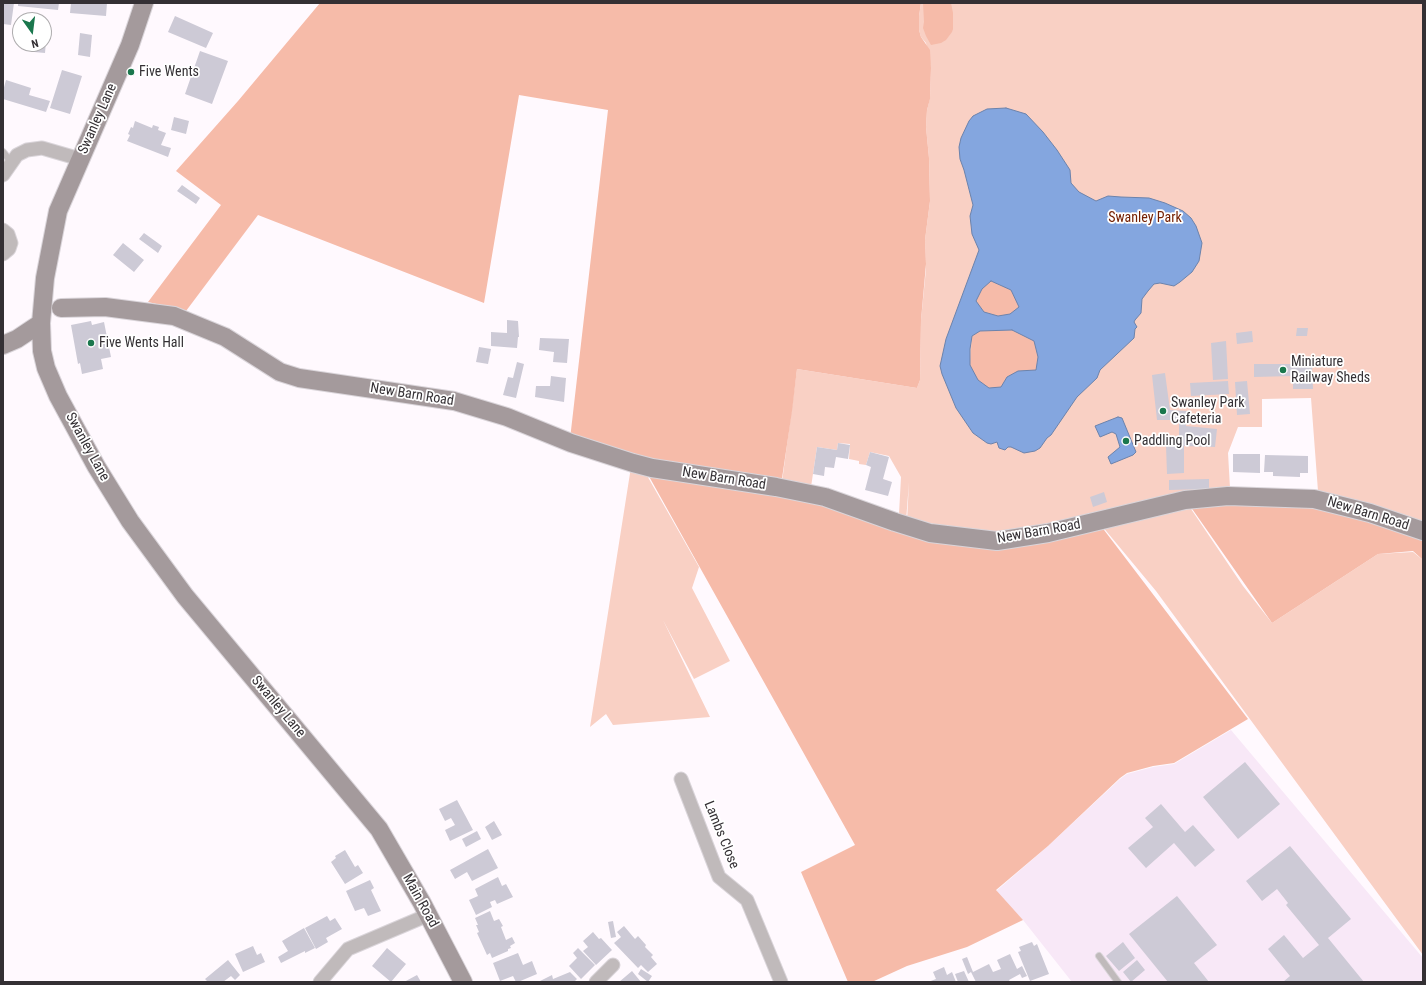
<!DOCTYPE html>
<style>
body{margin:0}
#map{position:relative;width:1426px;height:985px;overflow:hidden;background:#fff9fe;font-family:"Roboto Condensed",sans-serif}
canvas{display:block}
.frame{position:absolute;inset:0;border:4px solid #343034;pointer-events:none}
.north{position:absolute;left:12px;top:12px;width:40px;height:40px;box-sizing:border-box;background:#fff;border:1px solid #aeacae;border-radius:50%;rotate:166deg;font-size:11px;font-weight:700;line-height:16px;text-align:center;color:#343034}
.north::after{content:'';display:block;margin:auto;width:14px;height:18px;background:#1a774d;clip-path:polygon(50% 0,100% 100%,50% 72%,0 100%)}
</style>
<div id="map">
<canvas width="1426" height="985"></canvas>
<div class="frame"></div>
<div class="north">N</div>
</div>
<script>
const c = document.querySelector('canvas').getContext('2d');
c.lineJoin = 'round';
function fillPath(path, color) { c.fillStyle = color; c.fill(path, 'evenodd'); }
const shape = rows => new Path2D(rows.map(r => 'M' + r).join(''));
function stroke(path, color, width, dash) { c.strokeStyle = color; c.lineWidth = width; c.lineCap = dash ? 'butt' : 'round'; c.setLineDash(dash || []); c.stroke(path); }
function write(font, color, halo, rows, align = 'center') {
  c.font = font + ' "Roboto Condensed",sans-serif'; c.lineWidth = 3.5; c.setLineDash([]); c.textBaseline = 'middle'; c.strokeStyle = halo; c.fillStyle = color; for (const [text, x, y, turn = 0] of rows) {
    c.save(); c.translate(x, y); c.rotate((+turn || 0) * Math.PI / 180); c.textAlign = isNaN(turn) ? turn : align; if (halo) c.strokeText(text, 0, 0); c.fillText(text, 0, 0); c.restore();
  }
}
fillPath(shape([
 [1231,730,1423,958,1423,982,1072,982,1023,920,995,892,1048,846,1120,779,1127,774,1153,767,1174,764]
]), '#f8e8f7');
fillPath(shape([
 [921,3,1423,3,1423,526,1318,491,1311,398,1262,399,1262,427,1238,427,1228,453,1230,488,993,536,907,522,909,482,906,521,899,514,901,477,889,456,870,452,866,465,859,464,859,461,849,459,850,444,838,443,837,450,817,447,811,487,782,482,797,369,917,388,920,380,921,320,926,269,925,240,930,201,929,158,926,127,927,110,930,98,931,68,926,43,921,37,919,30,919,16],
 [631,467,645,472,699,567,692,588,730,661,694,679,663,620,710,717,613,725,606,714,590,727],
 [1187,503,1243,586,1272,623,1378,554,1413,552,1423,560,1423,955,1156,591,1102,526]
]), '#f9d0c4');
fillPath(shape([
 [320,3,921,3,919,16,919,30,921,37,930,50,931,68,930,99,927,110,926,127,929,158,930,201,925,240,926,264,921,320,920,380,917,388,797,369,792,411,781,485,700,471,570,439,608,110,519,95,484,303,258,215,186,311,148,302,221,205,176,171,238,101],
 [923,3,951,3,953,13,953,29,952,32,946,40,941,43,931,45,926,36,923,28,924,22],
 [991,281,1011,290,1019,307,1010,314,998,316,984,312,976,301,982,289],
 [1012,330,1034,341,1038,357,1036,370,1018,371,1007,377,1001,387,989,388,978,380,970,365,972,336,980,331],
 [646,471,798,496,928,537,1101,526,1248,719,1174,763,1153,766,1127,773,1120,778,1048,846,996,890,1023,920,967,947,907,966,872,982,848,982,801,872,855,845],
 [1188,503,1300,503,1413,531,1406,536,1414,531,1423,533,1423,560,1413,551,1378,554,1272,623]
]), '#f6bba9');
const water = shape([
 [1006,108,1026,114,1043,132,1057,150,1070,170,1071,183,1079,192,1096,201,1108,196,1121,197,1149,198,1165,203,1183,211,1191,218,1196,226,1202,243,1199,261,1192,272,1180,282,1174,286,1160,283,1154,284,1148,291,1142,299,1141,313,1135,320,1134,322,1137,327,1135,329,1134,338,1100,370,1097,378,1077,397,1051,435,1047,438,1040,448,1035,451,1024,453,1011,447,1008,447,1005,450,999,448,997,442,991,444,987,443,973,433,956,408,942,374,940,366,946,339,979,250,972,234,970,216,973,205,964,170,960,159,959,147,961,138,969,121,973,116,987,109,1006,108],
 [991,281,1011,290,1019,307,1010,314,998,316,984,312,976,301,982,289,991,281],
 [1012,330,1034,341,1038,357,1036,370,1018,371,1007,377,1001,387,989,388,978,380,970,365,970,349,972,336,980,331,1012,330],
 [1118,417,1122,418,1136,452,1133,455,1111,464,1108,457,1120,447,1116,434,1112,432,1100,437,1095,426,1118,417]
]);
fillPath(water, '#84a6df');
stroke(water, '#6c83ac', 1);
fillPath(shape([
 [4,3,14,3,11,25,3,24,3,4],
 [18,3,59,3,58,10,18,6],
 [71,3,107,3,106,16,70,13],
 [175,16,213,33,206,48,168,32],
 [44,29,47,30,45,53,34,52,34,44,44,44],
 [80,33,92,35,90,57,78,55],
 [200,51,228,61,212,104,185,94],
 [62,70,82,76,70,114,50,108],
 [6,80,31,88,29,95,50,101,46,112,3,99,3,91],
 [174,117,189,121,186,134,171,130],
 [135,121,152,128,153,125,159,127,158,130,166,133,161,145,171,148,168,157,127,141,130,135,128,134,131,127,133,128],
 [182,185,200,198,196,204,177,191],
 [144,233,162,246,158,253,139,239],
 [123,243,144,260,134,272,113,255],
 [507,320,518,321,519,337,518,337,517,348,491,346,491,332,507,333],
 [91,321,92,325,104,322,111,357,101,359,103,369,82,374,80,363,78,364,71,325],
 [1297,328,1308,328,1307,336,1296,336],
 [1252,331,1253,342,1237,344,1236,333],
 [540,338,569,339,567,363,553,362,554,352,539,350],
 [1226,341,1228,379,1213,380,1211,343],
 [479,347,491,349,488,364,476,362],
 [517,362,524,364,516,398,503,395,508,377,513,378],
 [1254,364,1312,364,1313,389,1293,389,1293,376,1254,377],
 [1165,373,1170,410,1187,411,1186,426,1217,429,1215,447,1184,446,1184,473,1167,474,1166,446,1179,446,1179,420,1157,420,1152,375],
 [551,376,566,378,564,402,535,397,536,386,550,386],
 [1228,381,1229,394,1191,396,1190,383],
 [1247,381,1250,414,1237,415,1235,382],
 [838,443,850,445,848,459,836,457,834,468,825,467,824,476,813,474,817,447,837,450],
 [870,452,889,457,883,479,892,482,888,496,865,490,871,467,866,465],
 [1233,454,1260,454,1260,473,1233,472],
 [1265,455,1308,456,1308,473,1300,473,1300,477,1273,476,1273,472,1264,472],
 [1209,479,1209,489,1169,490,1169,480],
 [1104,492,1107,502,1093,507,1090,497],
 [1245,762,1280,804,1238,839,1203,797],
 [457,800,473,830,450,841,445,830,455,825,451,818,445,821,439,809],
 [1161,804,1185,832,1193,825,1215,850,1195,867,1174,843,1146,868,1128,848,1153,827,1145,818],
 [494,821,502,835,492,840,485,827],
 [477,831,481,839,466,847,462,839],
 [1290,846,1351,919,1328,938,1364,982,1283,982,1290,976,1268,949,1284,935,1303,958,1319,945,1286,905,1288,903,1277,889,1262,901,1246,881],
 [488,849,498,868,472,881,467,872,455,879,450,870],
 [345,850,355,867,358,865,363,873,345,884,331,862,336,858,335,856],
 [498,877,502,886,506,884,513,897,497,904,495,900,490,902,492,907,476,915,469,900,478,896,475,889],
 [370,880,374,888,371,890,381,911,368,916,364,908,355,911,346,891],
 [1177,896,1217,945,1194,963,1209,982,1168,982,1129,934],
 [490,911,494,921,499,919,503,926,501,927,506,940,512,937,515,943,510,946,511,948,508,949,508,951,492,958,490,953,487,955,477,933,479,932,476,925,478,925,475,918],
 [327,916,330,921,335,918,342,929,326,938,328,942,316,949,305,928],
 [613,921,616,937,611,938,608,922],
 [624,926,635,939,638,936,646,945,645,947,653,955,651,957,657,964,648,972,641,965,638,968,614,943,621,937,617,932],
 [304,928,315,948,305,953,305,951,281,963,278,957,288,951,282,941],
 [593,932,599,939,601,938,612,950,596,965,583,951,588,947,583,941],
 [1032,942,1034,946,1037,944,1049,974,1030,981,1018,952,1021,951,1019,947],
 [1123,942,1135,958,1119,971,1106,956],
 [253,946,257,955,261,953,265,962,243,972,235,954],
 [387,948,406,964,391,982,372,966],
 [578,948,595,965,581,979,569,966,577,958,573,953],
 [518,953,523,965,532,961,537,974,518,982,516,982,513,976,500,981,493,963],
 [1010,954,1017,969,1022,966,1027,976,1022,978,1020,974,1009,980,1010,982,976,982,971,972,968,974,962,959,967,957,973,972,989,964,993,972,1001,969,997,960],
 [228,960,240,975,235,980,231,976,223,982,208,982,205,979],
 [1137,960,1145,970,1131,982,1123,972],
 [944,967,947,975,952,972,956,982,928,982,936,979,933,972],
 [641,969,652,976,648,982,638,974],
 [632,971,641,982,619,982],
 [964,971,969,982,958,982,955,974],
 [570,972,577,979,574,982,540,982,540,981,552,975,553,979],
 [417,975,421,982,404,982]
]), '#cdcad6');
const lane = shape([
 [3,152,12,163],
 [1099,956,1118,982]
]);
const street = shape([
 [3,175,17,155,27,150,42,148,80,159],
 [3,230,8,234,11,243,9,249,3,254],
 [681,779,719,877,747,900,781,982],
 [320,982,348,949,428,915],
 [596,982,613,965]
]);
const secondary = shape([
 [144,3,130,45,58,211,45,278,41,323,42,351,46,368,58,396,96,466,130,521,185,596,379,829,422,903,463,982],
 [61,308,105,307,174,316,225,337,280,372,299,378,454,401,507,417,571,443,633,463,652,468,776,487,825,497,895,522,930,533,997,541,1048,533,1185,500,1228,496,1314,499,1370,513,1423,531],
 [3,345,17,339,41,323]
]);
stroke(lane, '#dad5da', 8);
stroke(street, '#dad5da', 15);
stroke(secondary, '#dad5da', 20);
stroke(lane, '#c0babb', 6);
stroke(street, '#c0babb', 13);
stroke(secondary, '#a49a9c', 18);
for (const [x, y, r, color] of [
 [131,72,4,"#1a774d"],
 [91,343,4,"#1a774d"],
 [1283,370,4,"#1a774d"],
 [1163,411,4,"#1a774d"],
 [1126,441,4,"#1a774d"]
]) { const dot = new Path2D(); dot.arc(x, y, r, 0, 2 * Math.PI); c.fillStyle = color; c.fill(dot); stroke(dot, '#fff', 1.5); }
write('14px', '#343034', '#fff', [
 ["Five Wents",139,72],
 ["Five Wents Hall",99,343],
 ["Miniature",1291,362],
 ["Railway Sheds",1291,378],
 ["Swanley Park",1171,403],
 ["Cafeteria",1171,419],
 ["Paddling Pool",1134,441]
], 'left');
write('14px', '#343034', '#fff', [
 ["Swanley Lane",98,119,-66],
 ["New Barn Road",412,395,9],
 ["Swanley Lane",87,447,61],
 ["New Barn Road",724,479,9],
 ["New Barn Road",1368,514,17],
 ["New Barn Road",1039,532,-10],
 ["Swanley Lane",278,707,50],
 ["Lambs Close",721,835,68],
 ["Main Road",420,901,61]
]);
write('14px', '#752103', '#fff', [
 ["Swanley Park",1145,218]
]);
</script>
